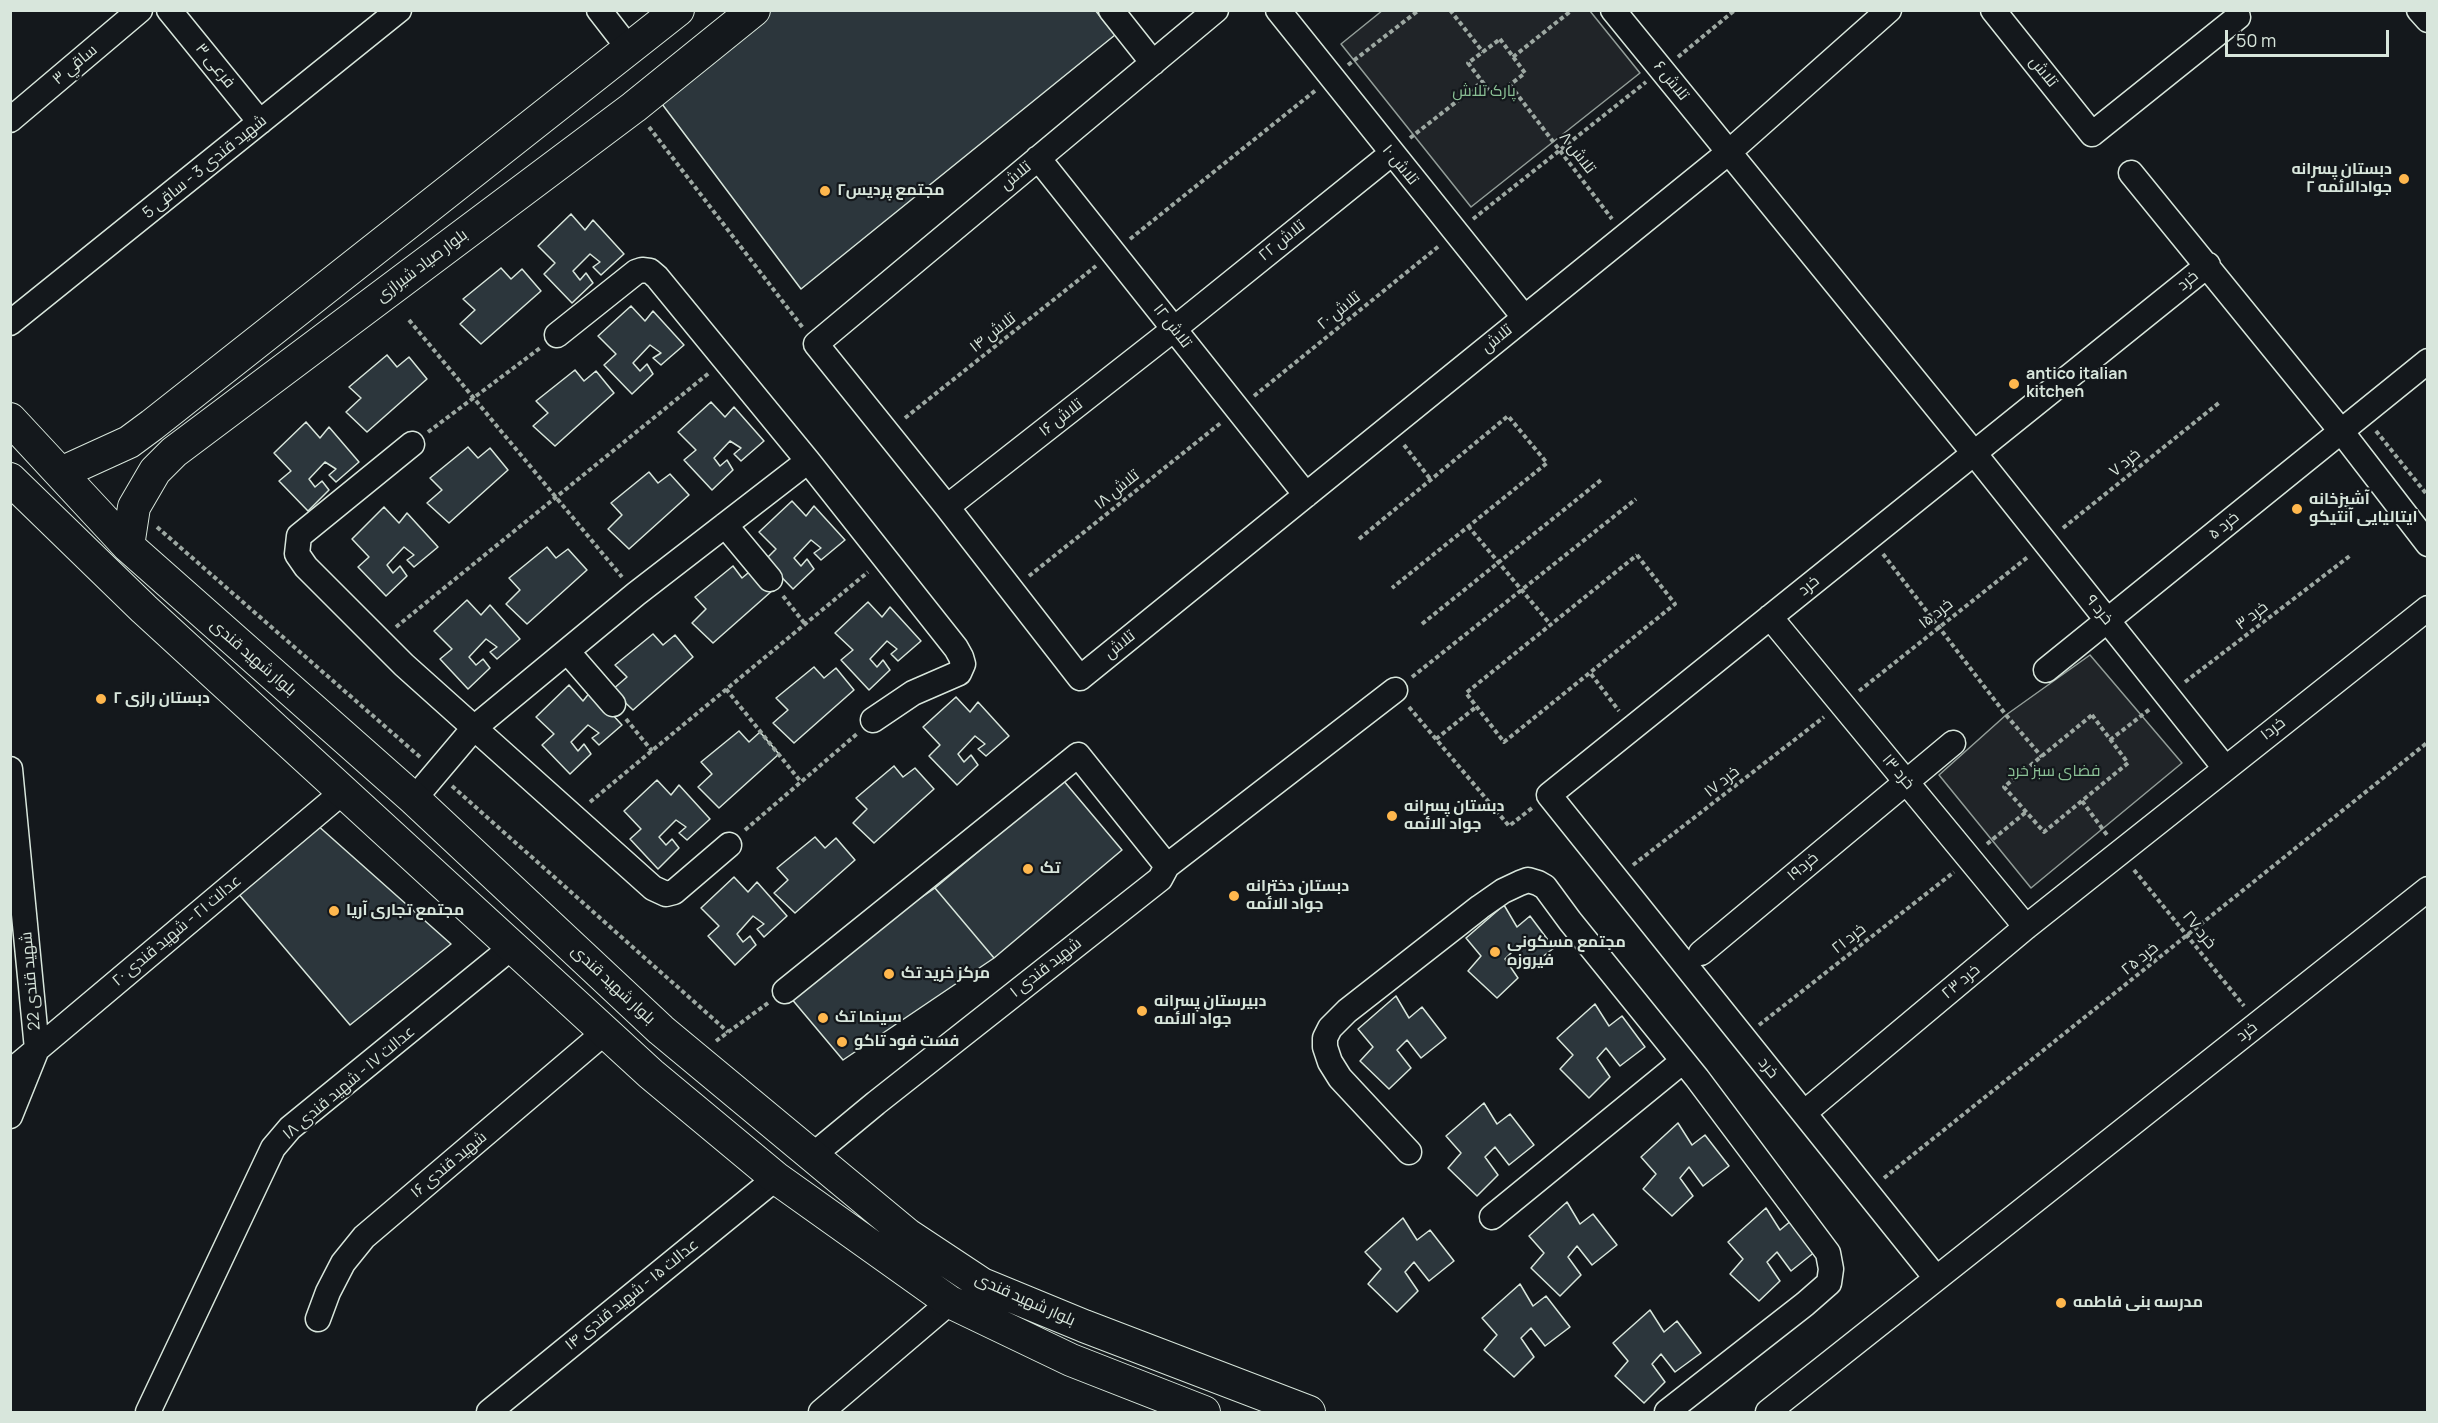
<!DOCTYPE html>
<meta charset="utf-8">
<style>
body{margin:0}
#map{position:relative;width:2438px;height:1423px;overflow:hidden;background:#14181c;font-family:Manrope,sans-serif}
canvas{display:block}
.frame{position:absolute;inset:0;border:12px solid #d8e6dc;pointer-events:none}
.scale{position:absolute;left:2225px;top:30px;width:164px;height:27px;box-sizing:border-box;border:3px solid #d8e6dc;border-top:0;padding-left:8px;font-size:18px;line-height:21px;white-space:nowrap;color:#d8e6dc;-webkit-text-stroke:4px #14181c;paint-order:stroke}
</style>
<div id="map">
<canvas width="2438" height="1423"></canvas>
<div class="frame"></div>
<div class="scale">50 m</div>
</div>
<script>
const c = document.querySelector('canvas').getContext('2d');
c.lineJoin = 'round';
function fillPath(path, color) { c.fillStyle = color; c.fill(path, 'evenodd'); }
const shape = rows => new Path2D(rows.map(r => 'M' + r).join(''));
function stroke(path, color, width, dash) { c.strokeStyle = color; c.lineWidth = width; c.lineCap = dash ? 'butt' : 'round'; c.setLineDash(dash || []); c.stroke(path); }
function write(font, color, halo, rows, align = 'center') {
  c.font = font + ' Manrope,Cairo,sans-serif'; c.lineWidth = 4.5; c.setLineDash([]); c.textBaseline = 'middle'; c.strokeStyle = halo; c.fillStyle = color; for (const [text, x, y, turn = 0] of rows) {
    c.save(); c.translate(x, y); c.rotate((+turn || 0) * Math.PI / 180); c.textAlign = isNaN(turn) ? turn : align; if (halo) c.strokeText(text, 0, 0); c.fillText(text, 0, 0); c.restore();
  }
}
const green = shape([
 [1383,10,1590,11,1640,73,1471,207,1341,44,1383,10],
 [2090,655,2182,763,2031,888,1939,775,2006,715,2090,655]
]);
fillPath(green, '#202428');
stroke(green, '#939e99', 1.5);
const building = shape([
 [754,10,1095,10,1115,35,801,289,653,92,754,10],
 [571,214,585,230,593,220,624,254,601,275,593,267,600,262,590,254,573,271,580,280,586,273,593,283,572,303,544,274,555,263,538,246,571,214],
 [501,268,511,279,522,269,541,291,481,344,460,324,475,310,463,299,501,268],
 [631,306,645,321,653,311,684,345,661,365,653,358,661,353,650,345,633,363,640,371,647,364,653,374,632,394,604,365,616,354,598,336,631,306],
 [387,355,397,367,409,357,427,379,367,432,346,412,361,398,349,387,387,355],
 [575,370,584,381,596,371,614,393,555,446,533,426,548,413,536,401,575,370],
 [711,402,725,417,734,407,764,441,741,461,734,454,741,448,730,441,714,458,720,466,727,460,733,470,712,490,684,460,696,450,678,432,711,402],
 [306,422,320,438,329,427,359,462,336,482,329,475,336,469,325,462,309,479,315,487,322,481,329,490,308,511,279,481,291,471,274,453,306,422],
 [468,447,478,458,490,448,508,470,449,523,427,503,442,490,430,478,468,447],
 [649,472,658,483,670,474,689,495,629,549,608,529,622,515,611,503,649,472],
 [792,501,806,516,814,506,845,540,821,560,814,553,821,548,811,540,794,558,801,566,807,559,814,569,793,589,765,560,776,549,759,532,792,501],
 [384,507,399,523,407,513,438,547,414,567,407,560,414,555,404,547,387,565,393,573,400,566,407,576,386,596,358,567,369,557,352,539,384,507],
 [547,547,556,558,568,549,587,570,527,624,506,604,520,590,509,578,547,547],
 [733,566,742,578,754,568,773,590,713,643,692,623,706,609,695,597,733,566],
 [467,600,481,615,490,605,520,639,497,659,490,652,497,647,486,639,469,657,476,665,483,659,490,668,468,689,440,659,452,649,434,631,467,600],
 [868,602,882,617,890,607,921,641,898,661,891,654,897,649,887,641,870,659,877,667,883,660,890,670,869,690,841,660,853,650,835,633,868,602],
 [653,634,663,645,675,635,693,657,633,710,612,690,627,677,615,665,653,634],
 [814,667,824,678,836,668,854,690,794,743,773,723,788,710,776,698,814,667],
 [569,685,583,701,591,691,622,725,599,745,592,738,599,733,588,725,571,742,578,751,584,744,591,754,570,774,542,745,554,734,536,717,569,685],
 [956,697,970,712,978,702,1009,736,986,756,978,749,985,744,975,736,958,754,964,762,971,755,978,765,957,785,929,756,940,745,923,727,956,697],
 [739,731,749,742,760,732,779,754,719,808,698,787,712,774,701,762,739,731],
 [894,766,903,777,915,768,934,789,874,843,853,823,867,809,856,798,894,766],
 [657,780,671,795,679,785,710,819,687,840,679,833,686,827,676,820,659,837,666,845,672,839,679,848,658,869,630,839,641,829,624,811,657,780],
 [1063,780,1122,850,994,958,935,888,1063,780],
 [307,816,451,944,350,1025,226,879,307,816],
 [815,837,825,848,836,838,855,860,795,913,774,893,788,880,777,868,815,837],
 [734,877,748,892,757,882,787,916,764,937,757,929,764,924,753,916,737,934,743,942,750,936,756,945,735,965,708,936,719,926,701,908,734,877],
 [935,888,994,958,843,1060,785,991,935,888],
 [1504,905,1517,927,1530,916,1554,948,1529,967,1515,949,1505,959,1518,978,1497,998,1468,971,1481,956,1466,938,1504,905],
 [1396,996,1409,1018,1422,1007,1446,1038,1421,1058,1407,1040,1397,1050,1411,1068,1389,1089,1360,1061,1373,1047,1358,1029,1396,996],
 [1595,1004,1609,1026,1622,1016,1645,1047,1620,1066,1606,1048,1597,1058,1610,1077,1589,1098,1560,1069,1573,1055,1557,1038,1595,1004],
 [1484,1103,1497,1124,1510,1114,1534,1145,1509,1165,1495,1147,1485,1157,1498,1175,1477,1196,1448,1168,1461,1153,1446,1136,1484,1103],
 [1678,1123,1692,1145,1705,1135,1729,1166,1703,1186,1689,1167,1680,1178,1693,1196,1672,1216,1643,1189,1656,1174,1641,1157,1678,1123],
 [1567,1202,1580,1224,1593,1214,1617,1245,1592,1265,1577,1246,1568,1257,1581,1275,1560,1296,1531,1268,1544,1253,1529,1236,1567,1202],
 [1766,1208,1780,1230,1792,1220,1816,1251,1791,1271,1777,1252,1767,1262,1780,1281,1759,1301,1730,1274,1743,1259,1728,1242,1766,1208],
 [1403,1218,1417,1240,1430,1230,1454,1261,1429,1281,1414,1262,1405,1272,1418,1291,1397,1312,1368,1284,1381,1269,1365,1252,1403,1218],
 [1520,1284,1533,1306,1546,1296,1570,1327,1545,1346,1531,1328,1521,1338,1534,1357,1514,1377,1484,1350,1497,1335,1482,1318,1520,1284],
 [1650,1310,1664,1332,1677,1321,1701,1353,1675,1372,1661,1354,1652,1364,1665,1382,1644,1403,1615,1376,1628,1361,1613,1343,1650,1310]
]);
fillPath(building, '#2c363c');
stroke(building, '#d8e6dc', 1.5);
const minor = shape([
 [169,10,260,122],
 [599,10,630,50],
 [1111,10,1153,63],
 [1216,10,816,344,947,507,1080,678,1729,152,1889,10],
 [1278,10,1524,317],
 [1613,10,1974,453,2225,768],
 [1993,10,2092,134,2238,17],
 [2419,10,2428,20],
 [10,120,140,10],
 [1038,158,1306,495],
 [2131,173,2341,431,2428,544],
 [10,323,399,10],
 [557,335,636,272,642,270,650,271,657,277,808,461,956,648,961,657,963,664,959,673,913,693,873,720],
 [412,444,299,536,297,554,306,567,404,665,653,888,666,894,674,892,729,845],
 [947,507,1174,329,1391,154],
 [725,525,770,579],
 [1770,617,2026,927],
 [567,651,613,704],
 [2046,670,2428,361],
 [10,769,37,1049,10,1116],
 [414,799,474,728,636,594,808,461],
 [1167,866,1395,690],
 [1701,953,1953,743],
 [785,991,1078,755,1167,866,1160,879,876,1103,812,1156],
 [10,1072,344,791],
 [1804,1113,2026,927,2428,608],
 [1409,1152,1340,1078,1330,1062,1325,1047,1325,1038,1330,1028,1347,1011,1480,907,1503,891,1520,883,1528,880,1538,883,1545,887,1570,921,1697,1078,1828,1253,1831,1269,1829,1283,1805,1304,1667,1412],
 [1492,1217,1683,1061],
 [1936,1278,1549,795,2208,265],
 [318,1319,328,1292,343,1263,364,1237,605,1032],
 [148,1412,273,1148,290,1128,512,947],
 [489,1412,776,1178],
 [821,1412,950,1302],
 [1768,1412,2428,889]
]);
const major = shape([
 [10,419,128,546,414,799,661,1030,908,1235,982,1284,1084,1326,1309,1412],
 [61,473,129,442,152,425,678,10],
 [10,479,144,609,651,1074,776,1178,950,1302,1071,1360,1204,1412],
 [128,546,134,507,155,471,174,452,634,107,754,10]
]);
stroke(minor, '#d8e6dc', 27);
stroke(major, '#d8e6dc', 34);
stroke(shape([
 [1450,10,1483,52],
 [1500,39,1525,73,1494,97,1468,63,1500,39],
 [1513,57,1572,10],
 [1678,57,1735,10],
 [1348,65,1419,10],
 [1510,85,1612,219],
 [649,127,803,328],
 [1410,138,1483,81],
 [1473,219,1646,82],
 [1130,239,1316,90],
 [409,320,622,577],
 [1254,396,1439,246],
 [905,418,1096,266],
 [2376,431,2428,496],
 [428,432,540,348],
 [1404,445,1431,480],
 [1468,526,1551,625],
 [157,527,420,757],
 [2063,528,2220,402],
 [1359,539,1508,416,1547,463,1392,588],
 [1883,554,2006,715,2042,757],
 [1637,555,1675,604,1504,742,1466,693,1637,555],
 [1029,576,1222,422],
 [783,596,805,624],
 [1422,624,1601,480],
 [396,627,709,373],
 [1591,674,1619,711],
 [1412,677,1636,499],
 [2185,682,2351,555],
 [726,689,801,782],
 [1859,691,2029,556],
 [1409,707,1509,826,1532,808],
 [2092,715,2128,763,2044,832,2004,787,2092,715],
 [626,719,652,751],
 [1436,739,1476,707],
 [2110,740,2150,709],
 [452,786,728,1032],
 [2082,801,2107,835],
 [590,802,868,572],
 [745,830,858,733],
 [1987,844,2026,812],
 [1633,865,1824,717],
 [2134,870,2244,1006],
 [1759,1025,1954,872],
 [716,1041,768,1003],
 [1884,1178,2428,742]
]), '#9da8a2', 4, [4.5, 3]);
stroke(minor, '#14181c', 24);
stroke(major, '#14181c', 32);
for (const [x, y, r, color] of [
 [2404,179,6,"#ffb74d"],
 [825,191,6,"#ffb74d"],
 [2014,384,6,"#ffb74d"],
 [2297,509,6,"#ffb74d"],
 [101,699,6,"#ffb74d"],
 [1392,816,6,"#ffb74d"],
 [1028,869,6,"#ffb74d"],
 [1234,896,6,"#ffb74d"],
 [334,911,6,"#ffb74d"],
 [1495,952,6,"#ffb74d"],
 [889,974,6,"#ffb74d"],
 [1142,1011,6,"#ffb74d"],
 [823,1018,6,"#ffb74d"],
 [842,1042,6,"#ffb74d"],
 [2061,1303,6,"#ffb74d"]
]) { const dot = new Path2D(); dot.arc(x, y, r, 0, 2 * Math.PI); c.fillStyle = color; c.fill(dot); stroke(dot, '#14181c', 2); }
write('16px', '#d8e6dc', '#14181c', [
 ["ساقي ۳",75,65,-40],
 ["فرعی ۳",215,66,51],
 ["تلاش",2043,72,51],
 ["تلاش ۶",1671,81,51],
 ["تلاش ۸",1577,153,52],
 ["تلاش ۱۰",1400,165,51],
 ["شهید قندی 3 - ساقی 5",205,167,-39],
 ["تلاش",1016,176,-40],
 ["تلاش ۲۲",1282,241,-39],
 ["بلوار صیاد شیرازی",422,266,-37],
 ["خرد",2188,281,-39],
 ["تلاش ۲۰",1339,311,-39],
 ["تلاش ۱۲",1172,326,52],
 ["تلاش ۱۴",993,333,-38],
 ["تلاش",1497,339,-39],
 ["تلاش ۱۶",1061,418,-38],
 ["خرد ۷",2125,463,-39],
 ["تلاش ۱۸",1117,490,-39],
 ["خرد ۵",2224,526,-39],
 ["خرد",1809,586,-39],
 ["خرد ۹",2099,610,51],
 ["خرد ۱۵",1936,614,-38],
 ["خرد ۳",2252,616,-37],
 ["تلاش",1120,645,-39],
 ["بلوار شهید قندی",253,658,41],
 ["خرد۱",2273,729,-38],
 ["خرد ۱۳",1898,772,50],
 ["خرد ۱۷",1722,782,-38],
 ["خرد۱۹",1803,867,-40],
 ["خرد ۲۷",2199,930,51],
 ["عدالت ۲۱ - شهید قندی ۲۰",177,931,-40],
 ["خرد ۲۱",1849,939,-38],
 ["خرد ۲۵",2140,959,-39],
 ["شهيد قندی ۱",1046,968,-38],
 ["شهید قندی 22",31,981,-95],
 ["خرد ۲۳",1961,982,-40],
 ["بلوار شهید قندی",613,985,43],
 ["خرد",2247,1032,-38],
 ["خرد",1768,1068,51],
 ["عدالت ۱۷ - شهید قندی ۱۸",349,1083,-40],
 ["شهید قندی ۱۶",449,1165,-40],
 ["عدالت ۱۵ - شهید قندی ۱۴",632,1295,-39],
 ["بلوار شهید قندی",1025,1300,24]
]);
write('16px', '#8ac095', '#14181c', [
 ["پارک تلاش",1484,92],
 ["فضای سبز خرد",2054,772]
]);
write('bold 16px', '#d8e6dc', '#14181c', [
 ["دبستان پسرانه",2392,170,"right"],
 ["جوادالائمه ۲",2392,188,"right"],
 ["مجتمع پردیس۲",837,191],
 ["antico italian",2026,375],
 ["kitchen",2026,393],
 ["آشپزخانه",2309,500],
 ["ایتالیایی آنتیکو",2309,518],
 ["دبستان رازی ۲",113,699],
 ["دبستان پسرانه",1404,807],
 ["جواد الائمه",1404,825],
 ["تک",1040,869],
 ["دبستان دخترانه",1246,887],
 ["جواد الائمه",1246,905],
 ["مجتمع تجاری آریا",346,911],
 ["مجتمع مسکونی",1507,943],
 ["فیروزه",1507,961],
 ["مرکز خرید تک",901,974],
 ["دبیرستان پسرانه",1154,1002],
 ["جواد الائمه",1154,1020],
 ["سینما تک",835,1018],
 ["فست فود تاکو",854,1042],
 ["مدرسه بنی فاطمه",2073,1303]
], 'left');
</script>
